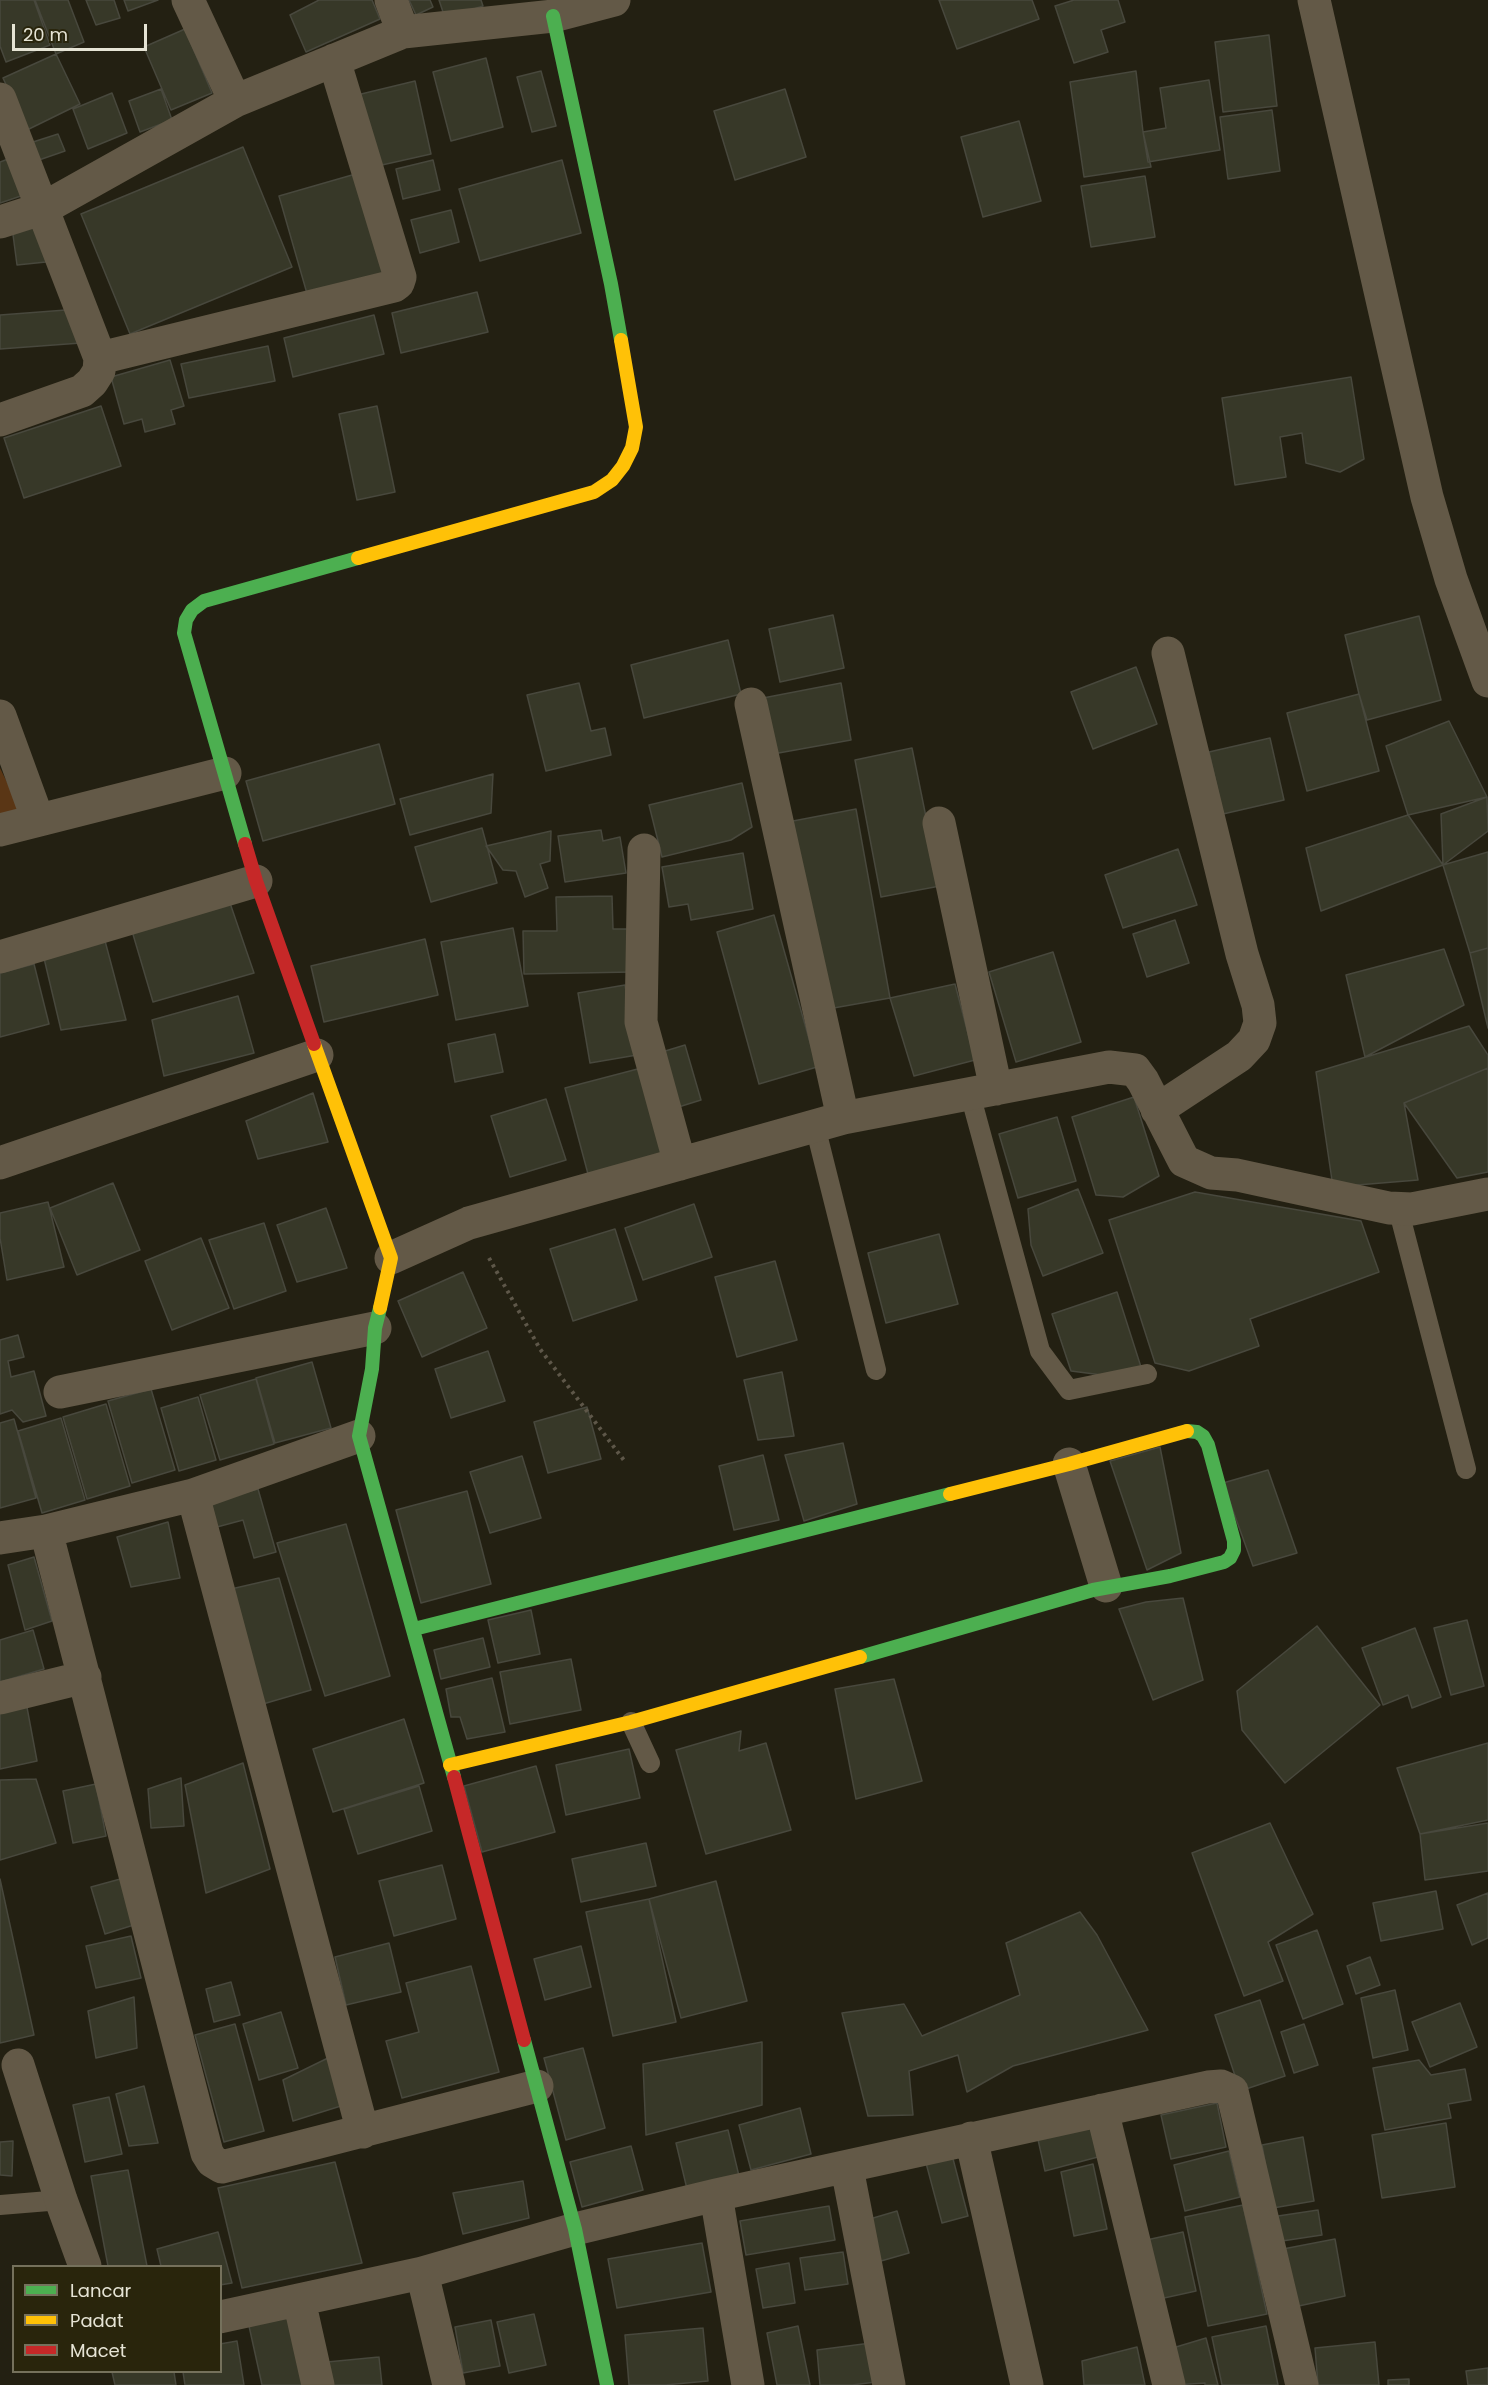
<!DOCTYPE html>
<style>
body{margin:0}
#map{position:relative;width:1488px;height:2385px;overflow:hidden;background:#232012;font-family:Poppins,sans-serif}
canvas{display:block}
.legend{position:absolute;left:12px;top:2265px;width:210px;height:108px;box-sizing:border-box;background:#29250c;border:2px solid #75715c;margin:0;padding:8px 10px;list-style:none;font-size:18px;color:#e6e4d5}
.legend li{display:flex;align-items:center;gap:12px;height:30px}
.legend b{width:30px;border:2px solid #75715c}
.scale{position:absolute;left:12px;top:24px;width:135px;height:27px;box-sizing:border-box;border:3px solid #e6e4d5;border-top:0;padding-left:8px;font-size:18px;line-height:21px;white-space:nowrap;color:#e6e4d5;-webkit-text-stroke:4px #29250c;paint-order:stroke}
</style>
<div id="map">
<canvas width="1488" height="2385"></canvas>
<ul class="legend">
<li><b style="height:8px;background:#4caf50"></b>Lancar</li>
<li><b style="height:8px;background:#ffc107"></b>Padat</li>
<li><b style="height:8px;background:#c62828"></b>Macet</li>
</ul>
<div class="scale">20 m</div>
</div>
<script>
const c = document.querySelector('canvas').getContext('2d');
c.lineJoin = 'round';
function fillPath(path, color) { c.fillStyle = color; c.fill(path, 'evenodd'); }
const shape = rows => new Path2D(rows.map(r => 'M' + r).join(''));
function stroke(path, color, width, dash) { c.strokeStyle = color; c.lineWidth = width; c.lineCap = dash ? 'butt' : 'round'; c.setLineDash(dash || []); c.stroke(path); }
fillPath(shape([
 [0,768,34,837,0,843]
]), '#5a3615');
const building = shape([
 [0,0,34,0,50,45,6,62,0,46,0,0],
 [35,0,68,0,84,42,56,54,35,0],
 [86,0,114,0,120,18,96,25,86,0],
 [124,0,158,0,128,11,124,0],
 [319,0,372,0,380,19,306,52,290,15,319,0],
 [409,0,430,0,433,7,416,15,409,0],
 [439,0,481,0,483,6,445,18,439,0],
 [939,0,1032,0,1039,19,957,49,939,0],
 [1074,0,1118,0,1125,22,1101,30,1108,52,1074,63,1055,6,1074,0],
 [185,29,212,93,171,110,144,47,185,29],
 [1269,35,1277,106,1223,112,1215,42,1269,35],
 [56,54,80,104,27,130,3,78,56,54],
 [486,58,503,127,451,141,433,72,486,58],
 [541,71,556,126,532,132,517,77,541,71],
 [1136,71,1143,132,1151,167,1084,177,1070,82,1136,71],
 [1209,80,1220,150,1148,162,1143,132,1166,128,1160,88,1209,80],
 [415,81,431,154,373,167,357,95,415,81],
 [161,89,172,120,140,132,129,101,161,89],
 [785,89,806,157,735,180,714,111,785,89],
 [112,93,127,133,88,149,73,109,112,93],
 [1272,110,1280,171,1228,179,1220,117,1272,110],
 [1019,121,1041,201,983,217,961,137,1019,121],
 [58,134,65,151,39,160,33,142,58,134],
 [243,147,292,267,130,334,81,214,243,147],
 [8,159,21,196,0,203,0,162,8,159],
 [433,160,440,190,403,199,396,169,433,160],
 [562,160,581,233,480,261,459,189,562,160],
 [366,171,394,272,308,297,279,196,366,171],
 [1145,176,1155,237,1091,247,1081,186,1145,176],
 [451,210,459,242,420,253,411,220,451,210],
 [40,223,46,262,17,265,12,227,40,223],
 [477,292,488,332,401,353,392,313,477,292],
 [79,309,81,343,0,349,0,315,79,309],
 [374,315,384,354,293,377,284,338,374,315],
 [268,346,275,381,189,398,181,364,268,346],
 [170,360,184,406,171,410,175,424,145,432,142,419,124,424,111,377,170,360],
 [1351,377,1364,459,1340,472,1306,463,1302,433,1280,437,1286,477,1235,485,1222,398,1351,377],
 [101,406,121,466,24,498,4,438,101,406],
 [377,406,395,492,357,500,339,414,377,406],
 [833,615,844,668,780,682,769,629,833,615],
 [1419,616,1441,700,1367,720,1359,694,1345,635,1419,616],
 [728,640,741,694,644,718,631,665,728,640],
 [1136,667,1157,724,1093,749,1071,692,1136,667],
 [579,683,591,731,605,728,611,755,546,771,527,695,579,683],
 [841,683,851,740,773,754,763,698,841,683],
 [1359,694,1379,771,1307,791,1287,713,1359,694],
 [1449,721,1487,797,1408,815,1386,746,1449,721],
 [1270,738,1284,800,1223,814,1209,752,1270,738],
 [379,744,395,804,263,841,246,781,379,744],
 [912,748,940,886,881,897,855,760,912,748],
 [493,774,491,813,410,835,400,799,493,774],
 [742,783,752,827,731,840,662,857,649,805,742,783],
 [1487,797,1488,831,1443,865,1441,814,1487,797],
 [856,809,890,998,828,1009,793,821,856,809],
 [1408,815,1443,865,1321,911,1306,848,1408,815],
 [482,828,497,883,431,902,415,847,482,828],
 [601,830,603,841,620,837,626,873,565,882,558,836,601,830],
 [551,831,550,861,540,864,548,888,525,897,516,871,503,870,486,846,551,831],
 [1178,849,1197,905,1123,928,1105,875,1178,849],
 [1488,852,1488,948,1470,953,1443,865,1488,852],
 [743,853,753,909,691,920,688,904,669,907,662,867,743,853],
 [612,896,613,929,631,929,632,972,524,974,523,931,557,931,556,897,612,896],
 [230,903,254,973,153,1002,132,931,230,903],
 [774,915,817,1067,759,1084,717,932,774,915],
 [1175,920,1189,963,1147,977,1133,934,1175,920],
 [513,928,528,1006,456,1020,441,942,513,928],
 [104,937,126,1020,61,1030,43,954,104,937],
 [425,939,438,995,324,1022,311,966,425,939],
 [1488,948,1488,1028,1470,953,1488,948],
 [1444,949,1464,1005,1365,1057,1346,975,1444,949],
 [1053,952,1081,1042,1016,1062,989,972,1053,952],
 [34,964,49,1024,0,1037,0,973,34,964],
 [955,984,975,1060,914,1076,890,998,955,984],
 [625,985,637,1055,590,1063,578,993,625,985],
 [238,996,254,1053,164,1076,152,1020,238,996],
 [1469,1026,1488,1055,1488,1068,1404,1103,1418,1180,1333,1187,1316,1072,1469,1026],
 [495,1034,503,1072,455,1082,448,1044,495,1034],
 [685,1045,701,1100,669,1110,652,1055,685,1045],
 [649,1066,672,1152,588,1174,565,1088,649,1066],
 [1488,1068,1488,1172,1457,1178,1404,1103,1488,1068],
 [313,1093,328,1142,258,1159,246,1121,313,1093],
 [1134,1097,1159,1176,1123,1197,1096,1195,1072,1117,1134,1097],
 [546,1099,566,1160,510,1177,491,1116,546,1099],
 [1057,1117,1076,1181,1018,1198,999,1134,1057,1117],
 [113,1183,140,1250,77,1275,50,1208,113,1183],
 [1078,1189,1103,1253,1043,1276,1031,1245,1028,1209,1078,1189],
 [1195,1192,1361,1221,1379,1272,1250,1319,1259,1346,1189,1371,1155,1363,1109,1220,1195,1192],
 [48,1202,64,1267,7,1280,0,1238,0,1213,48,1202],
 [694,1204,712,1257,643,1280,625,1228,694,1204],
 [326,1208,347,1268,297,1282,277,1225,326,1208],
 [264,1223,286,1291,234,1309,209,1240,264,1223],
 [615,1229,637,1300,573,1321,550,1249,615,1229],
 [939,1234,958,1304,886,1323,868,1253,939,1234],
 [201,1238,229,1308,172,1330,145,1261,201,1238],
 [775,1261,797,1340,737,1357,715,1277,775,1261],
 [463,1272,487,1328,422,1357,398,1301,463,1272],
 [1117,1292,1141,1367,1110,1376,1071,1371,1052,1314,1117,1292],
 [18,1335,24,1357,8,1361,11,1377,34,1371,46,1416,23,1422,12,1410,0,1414,0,1340,18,1335],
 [488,1351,505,1401,451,1418,435,1369,488,1351],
 [312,1362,331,1428,275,1443,256,1378,312,1362],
 [782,1372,794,1436,758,1440,744,1380,782,1372],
 [256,1379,274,1444,220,1460,200,1395,256,1379],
 [151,1389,175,1470,132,1483,108,1401,151,1389],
 [198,1397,216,1460,179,1471,161,1408,198,1397],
 [106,1404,130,1486,87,1499,63,1417,106,1404],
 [587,1407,601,1459,548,1473,534,1422,587,1407],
 [61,1418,85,1500,42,1513,18,1431,61,1418],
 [14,1419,36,1498,0,1508,0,1423,14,1419],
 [843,1443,857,1504,804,1521,785,1455,843,1443],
 [1160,1447,1181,1553,1147,1570,1110,1461,1160,1447],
 [763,1455,779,1520,734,1530,719,1466,763,1455],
 [522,1456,541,1518,490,1533,470,1472,522,1456],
 [1268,1470,1297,1553,1253,1566,1223,1483,1268,1470],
 [258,1489,276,1552,254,1558,243,1520,217,1527,211,1502,258,1489],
 [467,1491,491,1584,421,1603,396,1510,467,1491],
 [168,1522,180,1578,131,1587,117,1537,168,1522],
 [346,1524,390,1676,325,1696,277,1543,346,1524],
 [34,1557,52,1621,25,1630,8,1565,34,1557],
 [279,1578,311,1690,263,1704,231,1589,279,1578],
 [1183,1598,1203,1680,1153,1700,1119,1609,1146,1602,1183,1598],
 [531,1610,540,1654,498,1663,488,1620,531,1610],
 [1467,1620,1484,1686,1451,1695,1434,1628,1467,1620],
 [1317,1626,1380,1705,1285,1783,1242,1730,1237,1691,1317,1626],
 [1415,1628,1441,1697,1412,1708,1408,1695,1383,1705,1362,1648,1415,1628],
 [33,1630,44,1669,0,1682,0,1640,33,1630],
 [483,1638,490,1667,441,1679,434,1650,483,1638],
 [571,1659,581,1710,510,1724,500,1672,571,1659],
 [492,1678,505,1732,467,1739,460,1717,451,1717,446,1689,492,1678],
 [894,1679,922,1781,856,1799,835,1689,894,1679],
 [26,1702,37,1761,0,1769,0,1707,26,1702],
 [404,1719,424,1783,333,1812,313,1749,404,1719],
 [741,1731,739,1751,766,1743,791,1830,706,1854,676,1750,741,1731],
 [1488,1743,1488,1820,1420,1834,1397,1768,1488,1743],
 [629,1749,640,1798,566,1815,556,1765,629,1749],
 [243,1763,270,1869,206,1893,185,1785,243,1763],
 [536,1766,555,1832,482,1852,464,1786,536,1766],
 [181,1778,184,1826,151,1828,148,1789,181,1778],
 [36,1779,56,1843,0,1860,0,1780,36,1779],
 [96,1784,106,1836,73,1843,63,1791,96,1784],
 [419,1786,432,1831,358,1854,344,1809,419,1786],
 [1270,1823,1313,1914,1268,1942,1283,1981,1244,1996,1192,1853,1270,1823],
 [1488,1823,1488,1871,1425,1880,1420,1834,1488,1823],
 [646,1843,656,1886,581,1902,572,1859,646,1843],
 [442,1865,456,1919,394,1936,379,1881,442,1865],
 [124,1878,137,1924,105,1934,91,1887,124,1878],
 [0,1879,34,2035,0,2043,0,1879],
 [716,1881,747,2001,681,2018,649,1899,716,1881],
 [1436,1891,1443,1929,1381,1941,1373,1903,1436,1891],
 [1488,1893,1488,1938,1472,1945,1457,1905,1488,1893],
 [649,1899,676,2022,613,2036,586,1912,649,1899],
 [1080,1912,1097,1935,1148,2030,1013,2066,967,2092,958,2055,909,2071,913,2115,868,2116,842,2013,904,2004,922,2036,1020,1995,1006,1943,1080,1912],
 [1317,1930,1343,2004,1303,2019,1276,1945,1317,1930],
 [131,1936,141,1978,96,1988,86,1946,131,1936],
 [389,1943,401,1992,346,2005,335,1957,389,1943],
 [581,1946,591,1987,545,2000,534,1959,581,1946],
 [1370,1957,1380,1985,1356,1994,1347,1966,1370,1957],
 [471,1966,499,2072,402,2098,386,2041,419,2032,406,1983,471,1966],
 [231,1982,240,2015,214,2022,206,1989,231,1982],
 [1395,1990,1408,2050,1373,2058,1361,1998,1395,1990],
 [134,1997,137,2048,96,2058,88,2011,134,1997],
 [1260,2000,1285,2076,1240,2091,1215,2015,1260,2000],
 [1460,2003,1477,2047,1430,2067,1412,2022,1460,2003],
 [281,2012,298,2068,259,2080,243,2024,281,2012],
 [235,2024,264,2131,224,2142,195,2035,235,2024],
 [1304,2024,1318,2065,1294,2073,1281,2032,1304,2024],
 [762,2042,762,2105,646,2135,643,2064,762,2042],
 [583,2048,605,2128,566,2140,544,2058,583,2048],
 [330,2057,344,2105,293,2121,283,2080,330,2057],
 [1419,2060,1431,2075,1465,2069,1471,2100,1448,2104,1451,2118,1385,2130,1373,2068,1419,2060],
 [144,2086,158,2143,129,2146,116,2094,144,2086],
 [109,2097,122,2154,85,2162,73,2105,109,2097],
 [1217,2103,1226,2147,1171,2159,1161,2115,1217,2103],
 [800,2108,811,2154,751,2170,739,2125,800,2108],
 [1089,2122,1098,2157,1045,2171,1037,2135,1089,2122],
 [1446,2123,1455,2187,1382,2198,1372,2135,1446,2123],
 [728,2130,739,2176,687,2189,676,2143,728,2130],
 [1303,2137,1314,2201,1273,2208,1262,2145,1303,2137],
 [13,2141,12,2176,0,2175,0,2142,13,2141],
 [631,2146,643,2190,582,2207,570,2162,631,2146],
 [1229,2151,1240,2197,1185,2211,1174,2165,1229,2151],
 [952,2155,968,2216,942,2223,926,2163,952,2155],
 [335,2162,362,2263,242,2288,218,2188,335,2162],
 [1093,2164,1107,2229,1074,2236,1061,2172,1093,2164],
 [128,2170,147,2266,108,2266,91,2176,128,2170],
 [523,2181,529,2218,463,2234,453,2193,523,2181],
 [1243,2205,1267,2314,1208,2326,1185,2217,1243,2205],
 [829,2206,835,2240,746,2255,740,2221,829,2206],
 [1318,2210,1322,2235,1282,2241,1278,2216,1318,2210],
 [897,2211,909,2253,874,2263,863,2221,897,2211],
 [218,2232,232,2283,220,2285,220,2266,161,2266,157,2249,218,2232],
 [1183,2232,1196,2291,1155,2300,1142,2241,1183,2232],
 [1335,2239,1345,2296,1294,2307,1283,2249,1335,2239],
 [702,2243,711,2292,617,2308,608,2259,702,2243],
 [843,2252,848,2284,805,2290,800,2258,843,2252],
 [789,2263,795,2303,763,2308,756,2269,789,2263],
 [534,2314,546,2365,509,2373,497,2322,534,2314],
 [290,2316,306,2385,262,2385,249,2326,290,2316],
 [491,2320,500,2366,463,2373,455,2327,491,2320],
 [798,2326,810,2385,777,2385,767,2333,798,2326],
 [1266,2326,1278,2385,1222,2385,1212,2337,1266,2326],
 [703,2328,708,2381,665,2385,629,2385,625,2335,703,2328],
 [1206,2338,1218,2385,1205,2385,1205,2383,1175,2385,1166,2350,1206,2338],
 [237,2341,244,2385,185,2385,183,2372,220,2372,220,2344,237,2341],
 [1375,2342,1379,2385,1318,2385,1315,2348,1375,2342],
 [871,2343,876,2382,852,2385,820,2385,817,2350,871,2343],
 [1137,2347,1145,2385,1084,2385,1082,2361,1137,2347],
 [379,2357,382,2385,330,2385,327,2362,379,2357],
 [1488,2368,1488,2385,1468,2385,1466,2371,1488,2368],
 [112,2372,174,2372,176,2385,115,2385,112,2372],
 [1409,2379,1409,2385,1388,2385,1388,2380,1409,2379]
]);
fillPath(building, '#373828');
stroke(building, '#48483d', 1.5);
stroke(shape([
 [489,1258,540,1349,626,1463]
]), '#5e5749', 4, [3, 4.5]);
stroke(shape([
 [970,1094,1040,1351,1069,1390,1147,1374],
 [815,1126,876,1370],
 [1398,1208,1466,1469],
 [631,1722,650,1763],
 [0,2205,61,2200]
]), '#635947', 20);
stroke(shape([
 [188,0,235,101],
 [391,0,403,32],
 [1314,0,1427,497,1451,579,1488,681],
 [0,99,100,358,99,371,92,382,82,391,0,420],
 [0,222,44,208,235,101,403,32,553,16,614,0],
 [100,358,394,286,398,283,400,277,334,60],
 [751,704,843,1118],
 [0,716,38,820],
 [939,823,996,1089],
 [0,830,225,773],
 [644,850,641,1022,680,1164],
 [0,957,256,881],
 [1157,1110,1239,1056,1254,1040,1260,1023,1258,1005,1242,954,1168,653],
 [0,1163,317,1055],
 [391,1258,469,1223,843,1118,1109,1067,1135,1070,1143,1081,1184,1161,1211,1173,1237,1175,1389,1208,1412,1209,1488,1194],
 [60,1392,375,1328],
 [1069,1464,1106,1586],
 [193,1495,363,2132],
 [46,1531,207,2153,212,2161,222,2167,537,2086],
 [0,1538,46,1531,193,1495,359,1436],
 [0,1698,85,1677],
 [18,2065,61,2200,85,2266],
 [1102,2110,1169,2385],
 [971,2138,1027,2385],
 [847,2168,889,2385],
 [716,2195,748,2385],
 [422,2273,449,2385],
 [299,2300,318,2385],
 [220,2317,422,2273,575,2229,716,2195,1208,2087,1221,2086,1232,2091,1302,2385]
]), '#635947', 33);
stroke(shape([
 [553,16,611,284,621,340],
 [245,844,184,633,186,620,192,610,204,601,358,558],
 [380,1308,375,1328,372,1369,359,1436,454,1777],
 [414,1629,950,1494],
 [860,1657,1093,1590,1170,1576,1224,1562,1230,1558,1234,1550,1234,1541,1208,1445,1203,1436,1197,1432,1187,1431],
 [524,2040,575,2229,607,2385]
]), '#4caf50', 14);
stroke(shape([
 [358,558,594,492,612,480,623,466,632,448,636,427,621,340],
 [314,1044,391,1258,380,1308],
 [950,1494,1069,1464,1187,1431],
 [450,1765,631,1722,860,1657]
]), '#ffc107', 14);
stroke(shape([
 [245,844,256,881,314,1044],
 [454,1777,524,2040]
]), '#c62828', 14);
</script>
